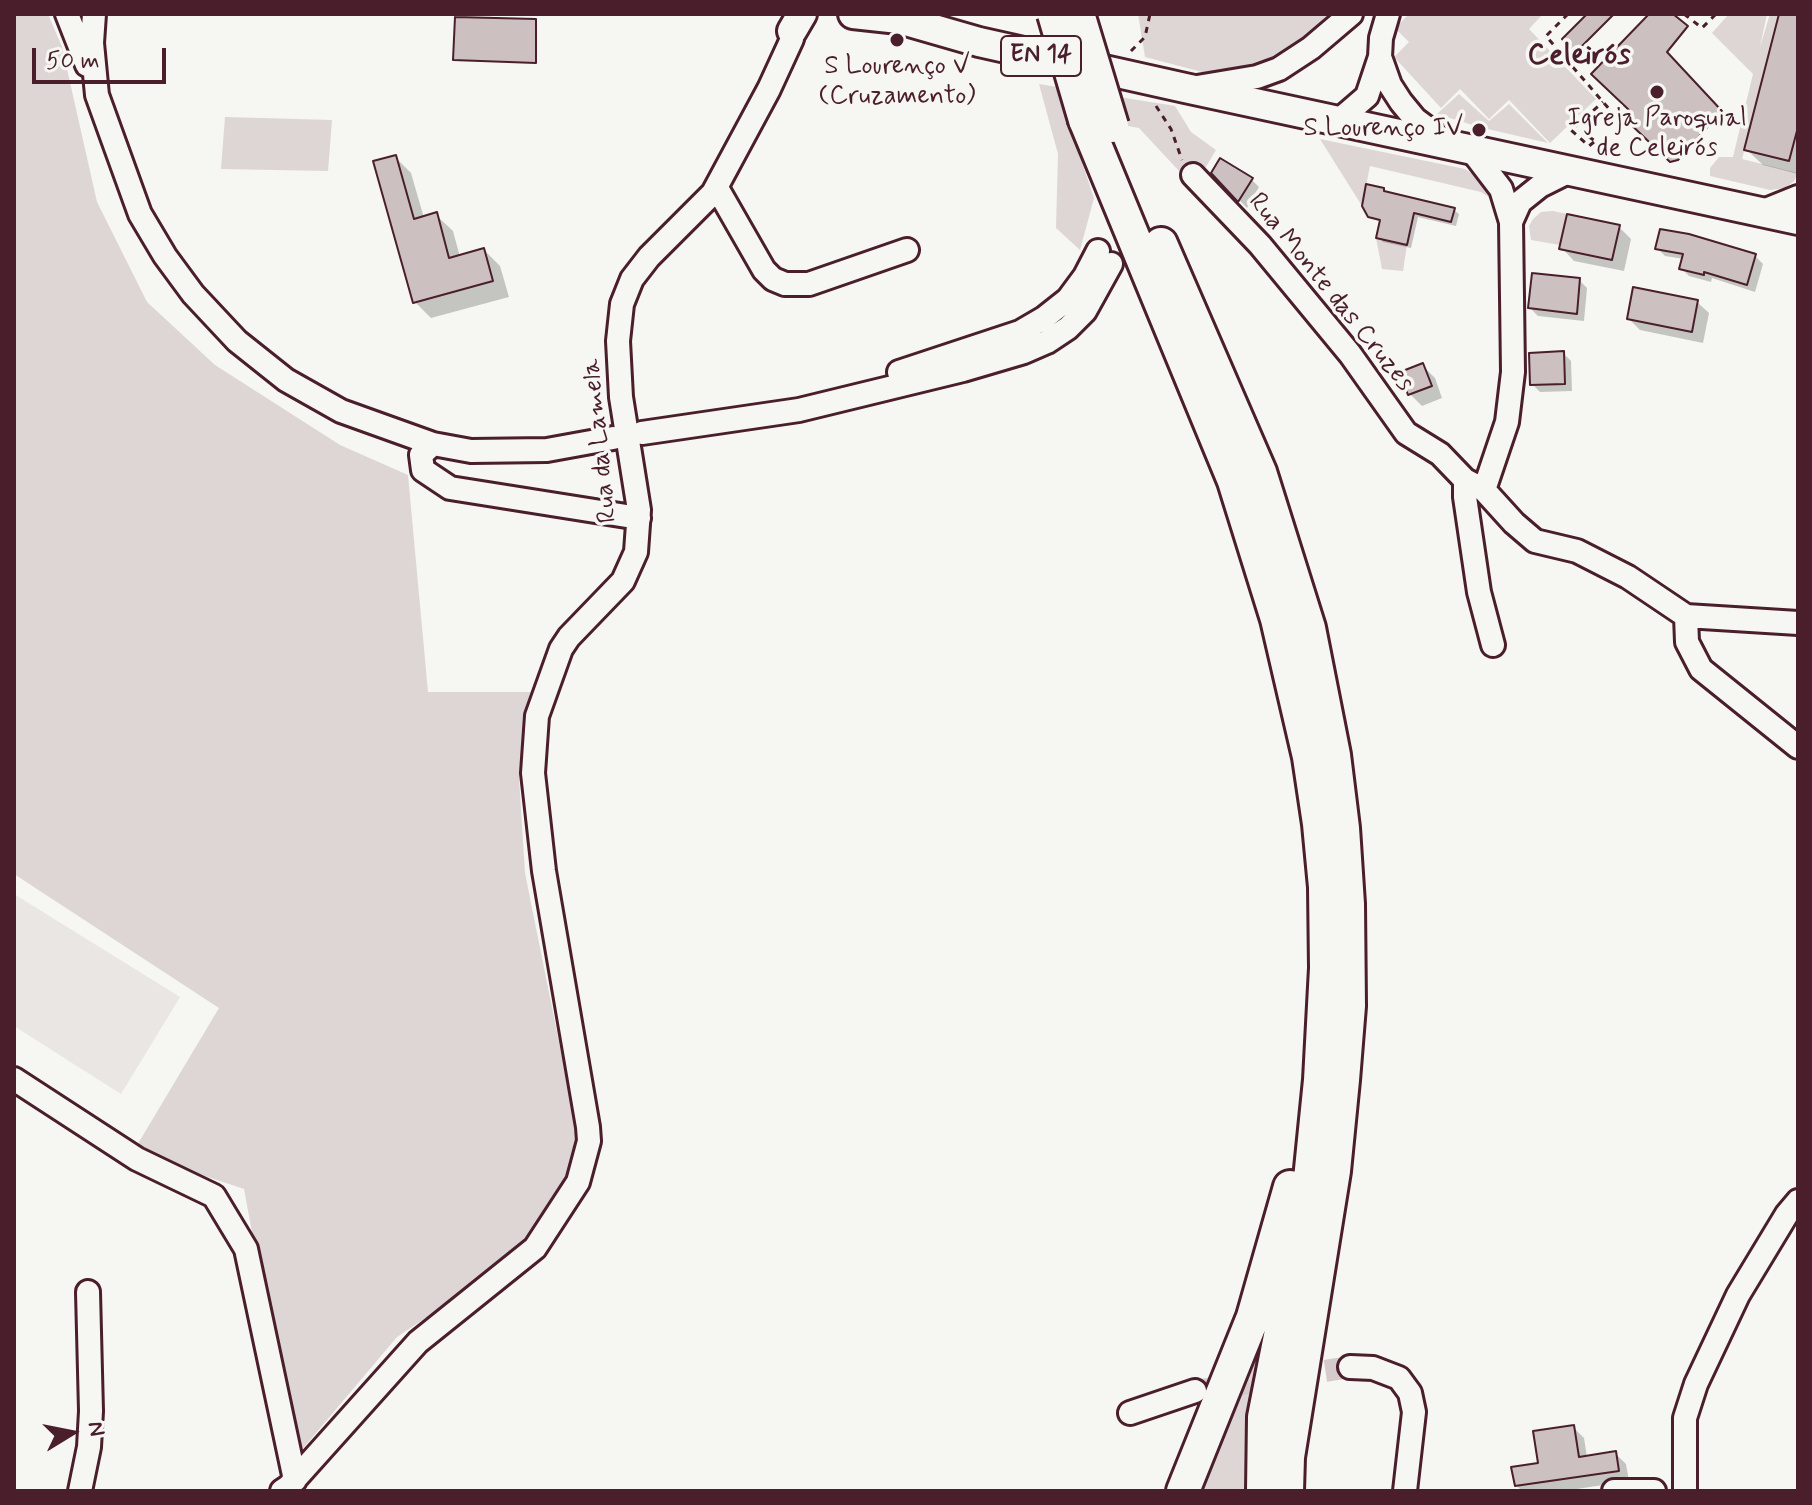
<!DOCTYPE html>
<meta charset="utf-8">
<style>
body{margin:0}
#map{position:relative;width:1812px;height:1505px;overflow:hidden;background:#f6f6f2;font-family:Mynerve,sans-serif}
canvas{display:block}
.frame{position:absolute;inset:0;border:16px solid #4a1f2b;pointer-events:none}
.north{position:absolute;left:32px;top:1393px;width:80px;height:80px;-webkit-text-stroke:6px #f6f6f2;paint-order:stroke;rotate:80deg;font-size:22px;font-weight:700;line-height:32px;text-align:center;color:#4a1f2b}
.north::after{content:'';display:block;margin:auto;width:28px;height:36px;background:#4a1f2b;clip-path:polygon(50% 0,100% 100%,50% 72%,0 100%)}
.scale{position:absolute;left:32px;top:48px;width:134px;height:36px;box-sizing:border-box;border:4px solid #4a1f2b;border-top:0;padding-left:10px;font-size:24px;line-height:28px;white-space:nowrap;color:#4a1f2b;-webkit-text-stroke:6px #f6f6f2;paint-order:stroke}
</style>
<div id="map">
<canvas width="1812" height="1505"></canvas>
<div class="frame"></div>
<div class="north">N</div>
<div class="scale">50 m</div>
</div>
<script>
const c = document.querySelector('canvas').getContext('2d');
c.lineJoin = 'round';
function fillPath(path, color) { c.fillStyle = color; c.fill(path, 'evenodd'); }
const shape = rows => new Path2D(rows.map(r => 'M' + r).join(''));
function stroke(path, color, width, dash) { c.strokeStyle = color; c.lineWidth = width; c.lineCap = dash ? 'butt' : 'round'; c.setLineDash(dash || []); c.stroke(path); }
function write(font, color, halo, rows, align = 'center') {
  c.font = font + ' Mynerve,sans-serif'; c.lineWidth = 7; c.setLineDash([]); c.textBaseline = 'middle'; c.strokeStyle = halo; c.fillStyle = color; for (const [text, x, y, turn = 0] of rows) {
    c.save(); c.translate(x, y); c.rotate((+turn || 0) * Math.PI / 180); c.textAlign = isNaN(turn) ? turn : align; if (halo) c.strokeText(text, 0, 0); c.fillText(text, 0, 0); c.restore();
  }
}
fillPath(shape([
 [14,894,180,997,121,1094,14,1026]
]), '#e9e6e3');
fillPath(shape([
 [14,14,48,14,62,47,97,202,147,302,215,365,340,445,408,475,428,692,531,692,519,778,525,873,579,1142,564,1181,526,1238,461,1294,397,1337,294,1459,244,1189,133,1152,219,1008,14,874],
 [1138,14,1338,14,1311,41,1263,66,1210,74,1145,57],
 [1409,14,1543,14,1529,29,1596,99,1550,143,1509,100,1489,119,1460,89,1441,108,1394,57,1409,42,1395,28],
 [1729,14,1767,14,1760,47,1770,14,1779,14,1742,159,1798,173,1794,181,1785,188,1770,190,1710,176,1710,168,1719,157,1733,157,1753,74,1712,33],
 [1039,84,1175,106,1191,132,1216,150,1194,187,1139,128,1066,115,1094,198,1080,250,1056,228,1058,154],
 [1459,94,1489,121,1509,104,1548,143,1479,127,1437,114],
 [225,117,332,120,328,171,221,169],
 [1320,139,1465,169,1477,177,1492,199,1481,192,1370,166,1362,206],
 [1553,211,1567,214,1560,245,1531,240,1529,226,1533,219,1541,212],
 [1376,238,1407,245,1403,271,1382,269],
 [1264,1323,1249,1427,1246,1491,1195,1491]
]), '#ddd6d5');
fillPath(shape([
 [1781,14,1798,14,1798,174,1763,165,1746,149],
 [395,157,411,173,424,218,436,215,453,231,460,257,484,250,500,266,509,297,431,318,415,302],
 [1213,173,1252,180,1259,187,1247,208],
 [1383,190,1388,194,1454,210,1459,214,1456,226,1418,217,1411,248,1383,242,1379,237,1382,223,1370,216],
 [1619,227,1631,239,1624,271,1574,261,1562,248],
 [1657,248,1755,256,1763,264,1755,292,1712,278,1711,282,1689,276,1681,268,1684,259,1665,256],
 [1579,280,1587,288,1584,321,1538,316,1530,308],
 [1697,302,1709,313,1703,343,1640,330,1629,319],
 [1563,353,1571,361,1572,391,1540,392,1532,384],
 [1423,366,1435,378,1442,398,1422,406,1410,394],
 [1573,1427,1584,1438,1587,1457,1615,1453,1626,1464,1629,1481,1564,1491,1522,1491,1516,1485,1541,1464]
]), '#0003');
const building = shape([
 [1587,14,1614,14,1575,53,1562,39,1587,14],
 [1649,14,1673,14,1688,26,1667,52,1722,111,1678,160,1670,162,1623,117,1629,110,1591,74,1649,14],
 [1779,14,1798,14,1798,127,1789,161,1744,150,1779,14],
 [455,17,536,19,536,63,453,60,455,17],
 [396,155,414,219,437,212,449,258,484,248,493,281,413,303,373,161,396,155],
 [1220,158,1253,178,1238,202,1211,173,1220,158],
 [1366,184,1384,188,1384,191,1455,208,1451,222,1414,213,1407,245,1376,238,1380,220,1368,217,1362,206,1366,184],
 [1567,214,1620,225,1612,260,1559,249,1567,214],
 [1660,229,1689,234,1756,254,1747,285,1704,272,1704,275,1679,269,1683,254,1655,249,1660,229],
 [1532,273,1580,278,1577,314,1528,308,1532,273],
 [1633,287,1698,300,1692,332,1627,319,1633,287],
 [1564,351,1565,384,1530,385,1529,353,1564,351],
 [1423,363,1432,386,1408,395,1400,372,1423,363],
 [1574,1425,1579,1457,1616,1451,1619,1471,1515,1486,1511,1467,1538,1463,1533,1431,1574,1425]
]);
fillPath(building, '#ccc1c0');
stroke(building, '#4a1f2b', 2);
stroke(shape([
 [1195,1391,1350,1367]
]), '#d4cbca', 22, [22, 11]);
const minor = shape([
 [67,14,87,65],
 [94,14,92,43,97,95,140,214,165,256,193,294,237,341,286,380,341,411,433,444,471,451,547,450,613,438],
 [1380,57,1390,85,1401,102,1415,119,1446,142],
 [1197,87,1257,77,1279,69,1311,48,1351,14],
 [1338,121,1367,96,1380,57,1381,38,1388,14],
 [1472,151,1501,189,1511,222,1513,372,1507,422,1484,490],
 [1193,175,1260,245,1350,354,1406,433,1440,454,1465,480,1484,490,1514,523,1535,541,1577,551,1628,577,1686,616,1798,623],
 [717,188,764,270,773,279,785,284,809,284,907,250],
 [1761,212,1798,197],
 [1511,222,1520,202,1540,186,1570,171],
 [899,372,1020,332,1044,318,1068,299,1085,276,1098,251],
 [642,433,799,410,963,370,1024,352,1047,342,1068,328,1085,311,1111,264],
 [433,444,421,455,423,470,450,488,639,518],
 [1465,480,1465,497,1479,592,1493,645],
 [1686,616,1687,642,1701,669,1798,747],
 [14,1079,137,1159,214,1196,246,1249,295,1480],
 [1350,1367,1373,1368,1399,1378,1410,1393,1414,1412,1405,1491],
 [1130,1413,1195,1391],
 [80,1491,89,1447,91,1411,88,1292],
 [282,1491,288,1487,418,1342,535,1248,578,1182,589,1141,588,1127,544,871,533,773,537,716,561,649,569,637,623,581,636,552,639,510,621,397,618,341,622,304,632,279,649,257,713,193,769,89,792,39,792,31],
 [1614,1491,1654,1491],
 [1685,1491,1685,1418,1696,1384,1738,1295,1787,1214,1798,1201]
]);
const major = shape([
 [853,14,899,19,979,42,1185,88,1798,220],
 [792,31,802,14]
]);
const highway = shape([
 [1085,120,1234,481,1277,619,1309,757,1319,824,1325,887,1326,968,1320,1080,1309,1189,1264,1417,1263,1491],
 [1161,244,1260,472,1309,628,1334,755,1343,828,1348,904,1349,1006,1343,1080,1334,1171,1288,1457,1287,1491],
 [1183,1491,1253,1317,1290,1187]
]);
stroke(minor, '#4a1f2b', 28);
stroke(major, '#4a1f2b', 34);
stroke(highway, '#4a1f2b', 38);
stroke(shape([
 [1568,14,1546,36,1610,110,1585,134,1611,152,1609,155],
 [1684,14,1702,28,1716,14],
 [1131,51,1145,37,1150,14],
 [1156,106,1171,129,1182,160],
 [1594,142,1589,146,1571,130,1603,102]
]), '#4a1f2b', 3, [6, 6]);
stroke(minor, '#f6f6f2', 22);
stroke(major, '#f6f6f2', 28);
stroke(highway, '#f6f6f2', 32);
const highwayBridge = shape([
 [1054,14,1085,120],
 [1079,17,1112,126]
]);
stroke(highwayBridge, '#4a1f2b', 38, []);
stroke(highwayBridge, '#f6f6f2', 32);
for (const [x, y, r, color] of [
 [897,40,8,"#4a1f2b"],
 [1657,92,8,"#4a1f2b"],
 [1479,130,8,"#4a1f2b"]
]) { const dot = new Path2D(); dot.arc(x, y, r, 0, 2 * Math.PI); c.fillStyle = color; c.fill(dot); stroke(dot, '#f6f6f2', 3); }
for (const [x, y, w] of [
 [1041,56,80]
]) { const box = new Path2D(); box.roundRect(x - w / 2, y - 20, w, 40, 6); c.fillStyle = '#f6f6f2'; c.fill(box); stroke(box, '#4a1f2b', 2); }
write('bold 24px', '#4a1f2b', null, [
 ["EN 14",1041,56]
]);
write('26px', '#4a1f2b', '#f6f6f2', [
 ["S Lourenço V",897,68],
 ["(Cruzamento)",897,98],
 ["Igreja Paroquial",1657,120],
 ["de Celeirós",1657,150],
 ["S Lourenço IV",1463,130,"right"]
]);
write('26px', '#4a1f2b', '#f6f6f2', [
 ["Rua Monte das Cruzes",1330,293,51],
 ["Rua da Lamela",601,441,-96]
]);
write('bold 30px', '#4a1f2b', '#f6f6f2', [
 ["Celeirós",1579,57]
]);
</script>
